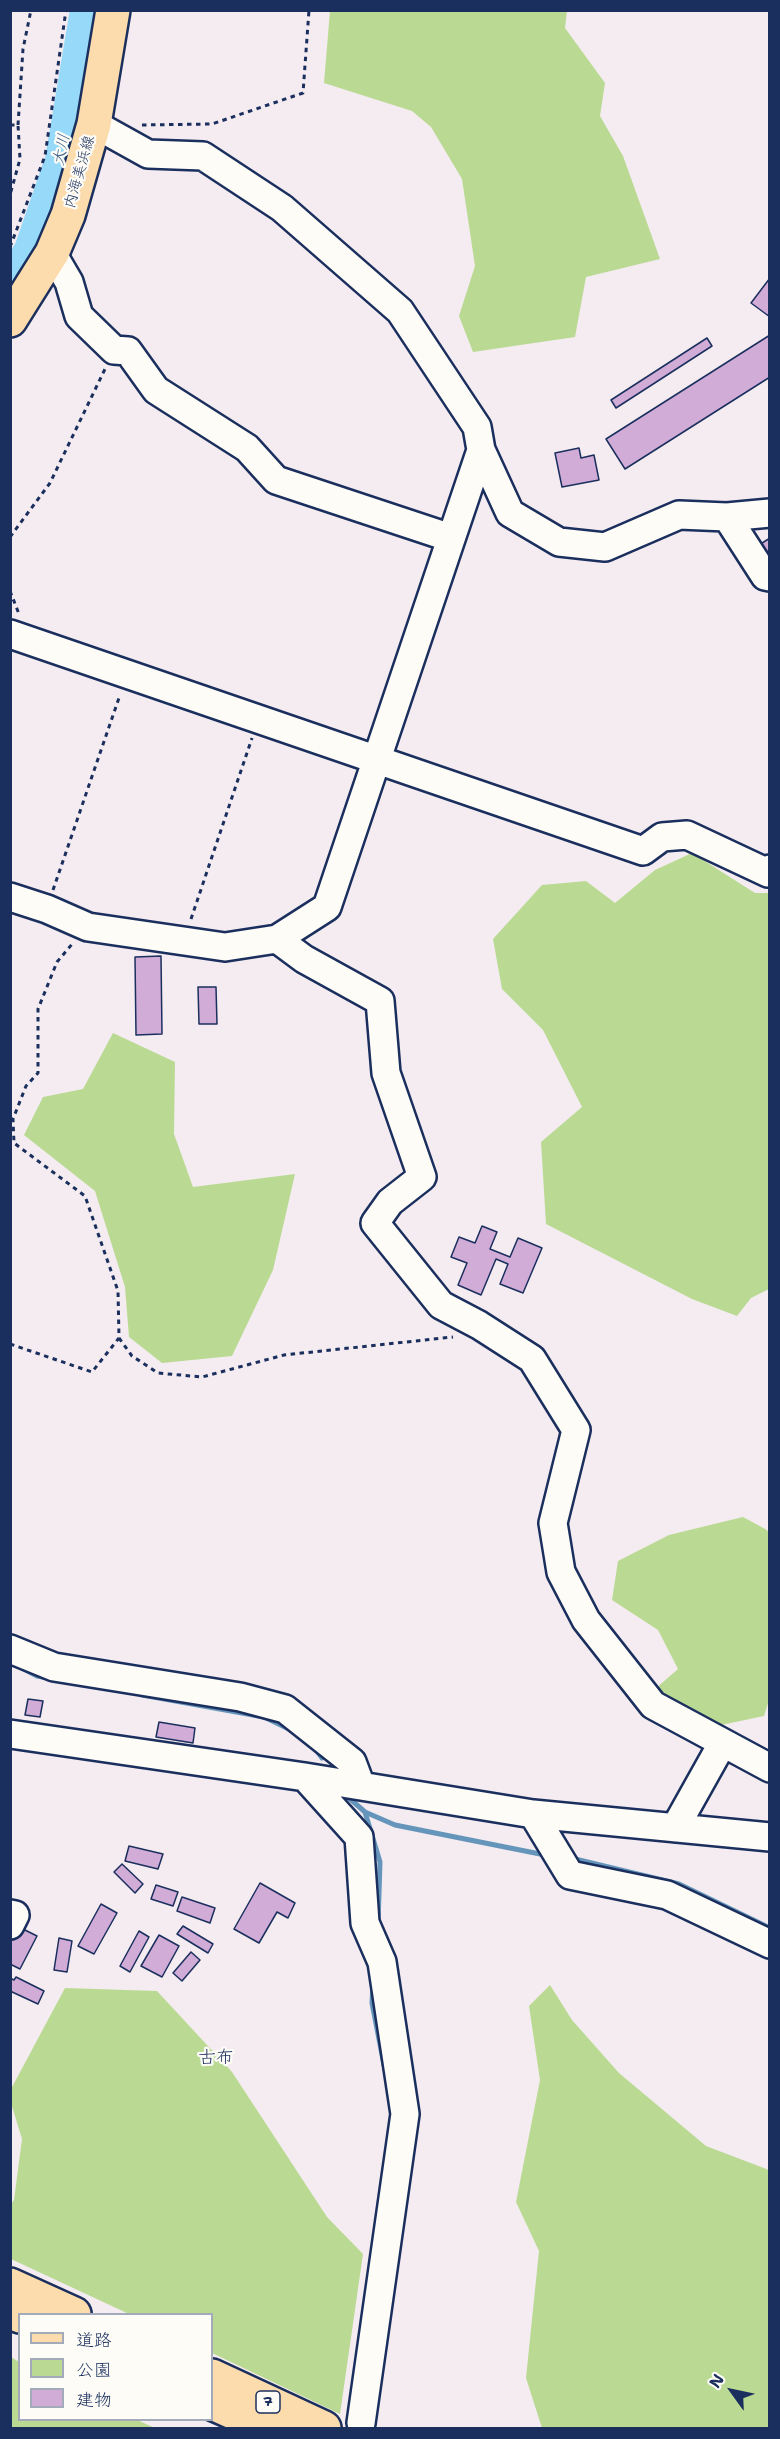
<!DOCTYPE html>
<meta charset="utf-8">
<style>
body{margin:0}
#map{position:relative;width:780px;height:2439px;overflow:hidden;background:#f4ecf0;font-family:"Shantell Sans","Klee One",sans-serif}
canvas{display:block}
.frame{position:absolute;inset:0;border:12px solid #1b2f5e;pointer-events:none}
.legend{position:absolute;left:18px;top:2313px;width:195px;height:108px;box-sizing:border-box;background:#fdfcf7;border:2px solid #a3aaba;margin:0;padding:8px 10px;list-style:none;font-size:18px;color:#1b2f5e}
.legend li{display:flex;align-items:center;gap:12px;height:30px}
.legend b{width:30px;border:2px solid #a3aaba}
.north{position:absolute;left:702px;top:2361px;width:60px;height:60px;-webkit-text-stroke:4px #fdfcf7;paint-order:stroke;rotate:303deg;font-size:16px;font-weight:700;line-height:24px;text-align:center;color:#1b2f5e}
.north::after{content:'';display:block;margin:auto;width:21px;height:27px;background:#1b2f5e;clip-path:polygon(50% 0,100% 100%,50% 72%,0 100%)}
</style>
<div id="map">
<canvas width="780" height="2439"></canvas>
<div class="frame"></div>
<ul class="legend">
<li><b style="height:8px;background:#fcdcac"></b>道路</li>
<li><b style="height:16px;background:#bada93"></b>公園</li>
<li><b style="height:16px;background:#d0acd6"></b>建物</li>
</ul>
<div class="north">N</div>
</div>
<script>
const c = document.querySelector('canvas').getContext('2d');
c.lineJoin = 'round';
function fillPath(path, color) { c.fillStyle = color; c.fill(path, 'evenodd'); }
const shape = rows => new Path2D(rows.map(r => 'M' + r).join(''));
function stroke(path, color, width, dash) { c.strokeStyle = color; c.lineWidth = width; c.lineCap = dash ? 'butt' : 'round'; c.setLineDash(dash || []); c.stroke(path); }
function write(font, color, halo, rows, align = 'center') {
  c.font = font + ' "Shantell Sans","Klee One",sans-serif'; c.lineWidth = 4.5; c.setLineDash([]); c.textBaseline = 'middle'; c.strokeStyle = halo; c.fillStyle = color; for (const [text, x, y, turn = 0] of rows) {
    c.save(); c.translate(x, y); c.rotate((+turn || 0) * Math.PI / 180); c.textAlign = isNaN(turn) ? turn : align; if (halo) c.strokeText(text, 0, 0); c.fillText(text, 0, 0); c.restore();
  }
}
fillPath(shape([
 [330,11,567,11,565,28,605,83,600,116,623,156,660,259,586,277,575,337,473,352,459,316,475,266,462,179,431,127,412,111,324,83],
 [692,853,755,893,769,893,769,1289,751,1298,737,1316,692,1299,546,1224,541,1142,582,1107,543,1030,502,989,493,939,542,885,586,881,615,903,655,870],
 [113,1033,175,1062,174,1134,193,1187,295,1174,273,1270,232,1356,162,1363,129,1337,125,1287,95,1191,24,1135,43,1097,83,1089],
 [743,1517,767,1530,770,1536,770,1697,764,1716,721,1725,655,1689,678,1669,658,1630,612,1600,618,1561,669,1535],
 [550,1985,572,2020,619,2073,706,2146,769,2170,769,2428,542,2428,526,2378,539,2251,516,2202,540,2080,529,2006],
 [65,1988,157,1991,232,2072,327,2217,363,2254,340,2414,212,2353,212,2314,129,2314,11,2259,11,2204,14,2200,22,2139,11,2103,11,2089],
 [11,2357,19,2362,20,2420,137,2420,155,2428,11,2428]
]), '#bada93');
stroke(shape([
 [20,1667,37,1676,48,1678],
 [142,1695,264,1717,293,1731],
 [314,1747,322,1758],
 [349,1798,365,1812,395,1825,540,1854],
 [365,1812,380,1862,378,1925],
 [571,1858,679,1884,770,1928],
 [373,1982,372,2003,384,2065]
]), '#6595bb', 5);
stroke(shape([
 [10,282,30,250,61,160,86,10]
]), '#97d9f9', 32);
const building = shape([
 [770,278,770,317,751,303,770,278],
 [770,335,770,377,625,469,606,439,770,335],
 [707,338,712,346,616,408,611,400,707,338],
 [579,448,581,458,594,455,599,480,562,487,555,453,579,448],
 [770,538,770,562,759,545,770,538],
 [161,956,162,1034,136,1035,135,957,161,956],
 [198,987,216,987,217,1024,199,1024,198,987],
 [482,1226,497,1232,490,1249,510,1257,518,1238,542,1248,523,1293,500,1284,508,1264,496,1259,481,1295,458,1285,467,1263,451,1257,459,1237,475,1243,482,1226],
 [28,1699,43,1701,40,1717,25,1715,28,1699],
 [159,1722,195,1728,193,1743,156,1737,159,1722],
 [129,1846,163,1854,158,1869,125,1861,129,1846],
 [122,1864,143,1884,135,1893,114,1872,122,1864],
 [260,1883,295,1903,288,1918,277,1912,259,1943,234,1929,260,1883],
 [156,1885,178,1892,173,1906,151,1899,156,1885],
 [182,1897,215,1908,210,1923,177,1911,182,1897],
 [101,1904,117,1913,94,1954,78,1946,101,1904],
 [183,1926,213,1944,208,1953,177,1934,183,1926],
 [19,1927,37,1936,20,1969,10,1964,10,1943,19,1927],
 [139,1931,149,1937,130,1972,120,1966,139,1931],
 [159,1935,179,1946,162,1977,141,1966,159,1935],
 [59,1938,72,1941,67,1972,54,1970,59,1938],
 [191,1952,200,1960,182,1981,173,1973,191,1952],
 [16,1977,44,1991,38,2004,10,1991,10,1978,14,1980,16,1977]
]);
fillPath(building, '#d0acd6');
stroke(building, '#1b2f5e', 1.5);
const minor = shape([
 [94,124,148,154,203,156,282,208,400,311,477,427,481,450,510,513,559,542,605,547,679,515,727,517,770,513],
 [52,253,69,282,79,316,114,350,128,351,156,390,247,448,276,480,451,538],
 [727,517,765,576,770,577],
 [10,634,643,851,662,837,687,835,768,873,770,869],
 [10,897,47,909,88,927,225,947,277,939,327,907,481,450],
 [277,939,304,959,380,1001,386,1073,422,1177,390,1202,375,1223,441,1305,479,1325,532,1359,576,1430,553,1523,561,1572,586,1620,653,1705,770,1768],
 [10,1649,54,1667,240,1697,285,1709,352,1762,361,1786],
 [10,1734,305,1777,533,1814,770,1837],
 [305,1777,359,1837,365,1923,382,1962,405,2114,361,2423],
 [533,1814,570,1875,667,1895,770,1944],
 [675,1828,722,1744],
 [10,1914,15,1915,10,1925]
]);
const major = shape([
 [10,320,52,253,68,215,94,124,113,10]
]);
const highway = shape([
 [10,2285,74,2314],
 [10,2312,20,2316],
 [212,2376,324,2428],
 [212,2403,269,2428]
]);
stroke(minor, '#1b2f5e', 32);
stroke(major, '#1b2f5e', 38);
stroke(highway, '#1b2f5e', 38);
stroke(shape([
 [10,125,18,125,20,159,10,195],
 [18,125,23,49,31,10],
 [142,125,212,124,303,93,309,10],
 [10,247,45,156,66,10],
 [10,537,50,483,105,369],
 [10,591,19,614],
 [53,890,120,695],
 [191,919,252,738],
 [119,1338,132,1356,158,1373,202,1377,284,1355,453,1337],
 [10,1344,92,1372,119,1338,118,1291,85,1196,14,1143,13,1119,26,1086,38,1073,38,1009,57,962,73,943]
]), '#1b2f5e', 3, [4.5, 4.5]);
stroke(minor, '#fdfcf7', 27);
stroke(major, '#fcdcac', 33);
stroke(highway, '#fcdcac', 33);
for (const [x, y, w] of [
 [268,2402,24]
]) { const box = new Path2D(); box.roundRect(x - w / 2, y - 11, w, 22, 4.5); c.fillStyle = '#fdfcf7'; c.fill(box); stroke(box, '#1b2f5e', 1.5); }
write('bold 14px', '#1b2f5e', null, [
 ["7",268,2402]
]);
write('15px', '#1b2f5e', '#fdfcf7', [
 ["内海美浜線",80,172,-74]
]);
write('italic 16px', '#3a5a85', '#fdfcf7', [
 ["大川",62,150,-78]
]);
write('18px', '#1b2f5e', '#fdfcf7', [
 ["古布",216,2058]
]);
</script>
